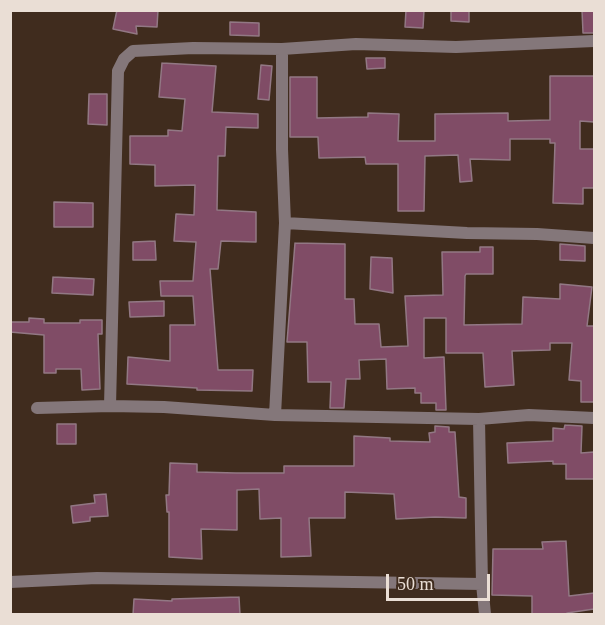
<!DOCTYPE html>
<style>
body{margin:0}
#map{position:relative;width:605px;height:625px;overflow:hidden;background:#402c1e;font-family:Georgia,serif}
canvas{display:block}
.frame{position:absolute;inset:0;border:12px solid #eaded5;pointer-events:none}
.scale{position:absolute;left:386px;top:574px;width:104px;height:27px;box-sizing:border-box;border:3px solid #eaded5;border-top:0;padding-left:8px;font-size:18px;line-height:21px;white-space:nowrap;color:#eaded5;-webkit-text-stroke:4px #402c1e;paint-order:stroke}
</style>
<div id="map">
<canvas width="605" height="625"></canvas>
<div class="frame"></div>
<div class="scale">50 m</div>
</div>
<script>
const c = document.querySelector('canvas').getContext('2d');
c.lineJoin = 'round';
function fillPath(path, color) { c.fillStyle = color; c.fill(path, 'evenodd'); }
const shape = rows => new Path2D(rows.map(r => 'M' + r).join(''));
function stroke(path, color, width, dash) { c.strokeStyle = color; c.lineWidth = width; c.lineCap = dash ? 'butt' : 'round'; c.setLineDash(dash || []); c.stroke(path); }
const building = shape([
 [117,10,158,10,157,27,136,26,137,34,113,29,117,10],
 [406,10,424,10,423,28,405,27,406,10],
 [451,10,469,10,469,22,451,21,451,10],
 [582,10,594,10,594,33,583,33,582,10],
 [230,22,259,23,259,36,230,35,230,22],
 [366,58,385,58,385,68,367,69,366,58],
 [162,63,216,66,212,112,258,114,258,128,226,127,225,156,218,156,217,210,256,212,256,242,221,241,218,269,210,269,218,370,253,370,252,391,197,390,197,388,127,384,128,357,170,361,170,325,195,325,193,296,161,296,160,281,193,281,196,242,174,241,176,214,194,215,195,185,155,186,155,165,130,164,130,136,168,136,168,130,182,131,185,99,159,97,162,63],
 [261,65,272,66,269,100,258,99,261,65],
 [550,76,594,76,594,122,580,121,580,149,594,149,594,188,583,188,583,204,553,203,555,143,550,143,550,139,510,139,510,160,470,159,472,181,460,182,458,155,425,156,424,211,398,211,398,164,366,164,365,157,319,158,318,137,290,137,290,77,317,77,317,118,368,117,368,113,399,114,398,141,435,141,435,114,508,113,508,121,550,120,550,76],
 [89,94,107,94,107,125,88,124,89,94],
 [54,202,93,203,93,227,54,227,54,202],
 [155,241,156,260,133,260,133,242,155,241],
 [295,243,345,244,345,299,354,299,355,324,379,324,381,347,408,346,405,296,443,295,442,252,480,252,480,247,493,247,493,274,466,274,465,276,464,325,522,324,523,297,560,299,560,284,592,287,587,326,594,326,594,402,581,402,581,381,569,380,572,343,550,343,550,350,512,351,514,385,485,387,483,353,446,353,446,318,424,318,424,358,444,357,446,410,436,410,436,403,421,403,421,393,415,393,415,388,387,389,386,359,359,360,360,379,346,379,344,408,330,408,331,382,308,382,307,342,287,342,295,243],
 [560,244,585,246,585,261,560,260,560,244],
 [371,257,392,258,393,293,370,289,371,257],
 [53,277,94,279,93,295,52,293,53,277],
 [164,301,164,316,130,317,129,302,164,301],
 [29,318,44,319,44,323,80,323,80,320,102,320,102,334,98,334,100,389,82,390,81,369,56,369,56,373,44,373,44,335,10,332,10,322,29,322,29,318],
 [57,424,76,424,76,444,57,444,57,424],
 [565,425,582,426,581,453,594,452,594,479,566,479,566,464,553,464,553,461,508,463,507,443,553,441,553,428,564,429,565,425],
 [435,426,449,427,449,432,455,432,459,497,466,498,466,518,435,517,396,519,394,494,345,492,345,518,309,518,311,556,281,557,281,518,260,519,259,489,237,490,237,530,201,529,202,559,169,557,169,512,167,512,166,495,169,495,170,463,197,464,197,472,236,473,284,473,284,466,354,466,354,436,390,438,390,441,430,442,429,433,435,432,435,426],
 [106,494,108,516,90,517,90,521,73,523,71,506,95,503,94,495,106,494],
 [566,541,569,596,594,593,594,609,567,613,567,615,532,615,532,596,492,595,493,549,543,549,542,542,566,541],
 [239,597,240,615,133,615,134,599,172,601,172,599,239,597]
]);
fillPath(building, '#804c66');
stroke(building, '#927884', 1.5);
stroke(shape([
 [594,41,456,47,356,44,282,49,193,48,133,51,124,59,118,71,110,406,164,407,275,415,479,419,529,415,594,418],
 [285,223,467,233,537,234,594,238],
 [37,408,110,406],
 [275,415,285,223,282,149,282,49],
 [479,419,482,584,485,614],
 [10,582,97,578,482,584]
]), '#84777a', 12);
</script>
